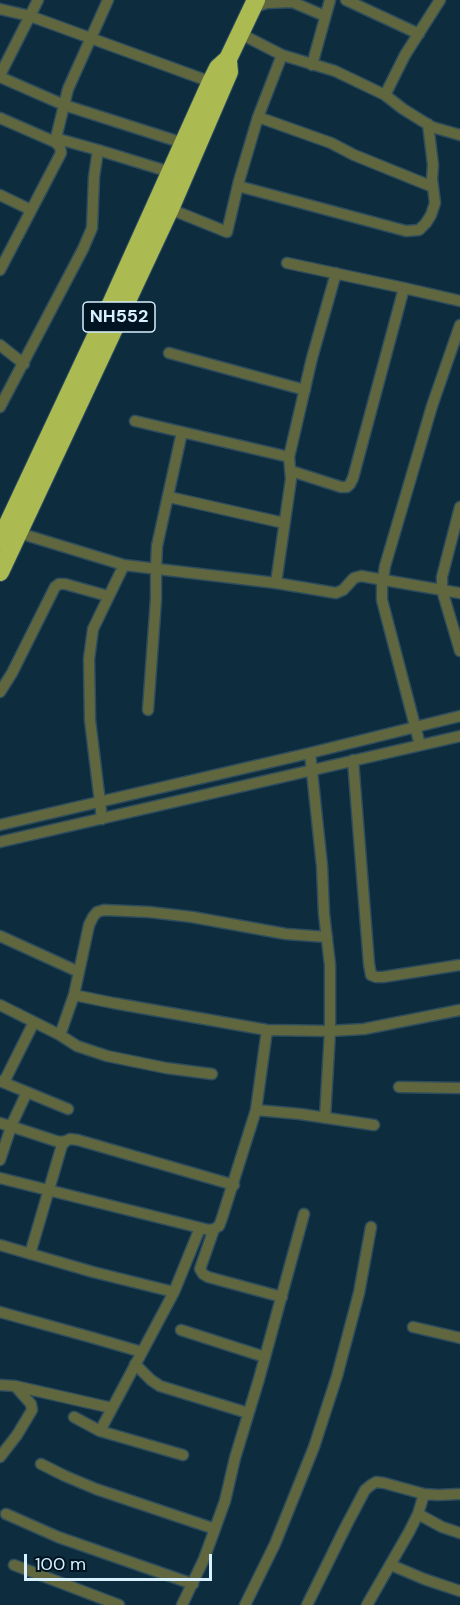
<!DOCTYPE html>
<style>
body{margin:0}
#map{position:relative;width:460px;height:1605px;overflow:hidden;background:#0d2d3e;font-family:"DM Sans",sans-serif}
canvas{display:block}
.scale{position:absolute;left:24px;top:1554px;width:188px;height:27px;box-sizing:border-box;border:3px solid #d8f0ff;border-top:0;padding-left:8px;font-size:18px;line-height:21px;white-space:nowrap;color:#d8f0ff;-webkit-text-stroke:4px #001422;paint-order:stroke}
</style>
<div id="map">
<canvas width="460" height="1605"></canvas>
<div class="scale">100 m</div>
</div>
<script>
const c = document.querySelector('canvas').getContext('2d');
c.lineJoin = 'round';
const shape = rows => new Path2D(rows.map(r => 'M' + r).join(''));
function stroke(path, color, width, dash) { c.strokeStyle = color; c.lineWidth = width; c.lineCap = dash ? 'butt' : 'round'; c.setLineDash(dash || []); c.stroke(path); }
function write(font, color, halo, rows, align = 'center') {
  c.font = font + ' "DM Sans",sans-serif'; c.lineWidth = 4.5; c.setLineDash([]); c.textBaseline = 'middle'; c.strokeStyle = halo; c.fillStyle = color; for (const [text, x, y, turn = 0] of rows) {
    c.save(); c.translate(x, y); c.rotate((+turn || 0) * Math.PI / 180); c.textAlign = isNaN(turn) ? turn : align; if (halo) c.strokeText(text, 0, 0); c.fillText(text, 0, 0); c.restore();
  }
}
const street = shape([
 [346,0,419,34],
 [251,8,267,3,292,2,325,16],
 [0,9,30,16,211,82],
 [239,33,282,55,335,71,385,95,403,109,432,127,460,135],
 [312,65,330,0],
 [0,75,38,0],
 [0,77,64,105,183,143],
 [385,95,405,55,440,0],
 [258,117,331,143,354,155,433,187],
 [0,118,55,142,60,147,61,153,0,270],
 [55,138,98,150,170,172],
 [55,142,68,89,108,0],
 [238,186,406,231,419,230,426,223,431,215,435,203,432,179,433,165,428,124],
 [0,195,31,210],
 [170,209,227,232,239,181,258,117,282,55],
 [287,263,404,288,460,301],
 [0,345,24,364],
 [169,353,305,390],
 [0,407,83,249,92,228,94,177,98,150],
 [135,421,289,457],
 [291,471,341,487,347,487,350,484,353,478,404,288],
 [169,497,284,523],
 [460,507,442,577,442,590,460,651],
 [19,533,124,565,276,583,336,593,343,590,354,578,361,576,460,593],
 [276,583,291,479,289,457,312,358,336,273],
 [0,692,12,673,55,587,59,584,65,584,108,596],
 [148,710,156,599,156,568,157,546,182,432],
 [420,745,382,600,382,586,385,566,432,406,460,325],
 [310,753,322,866,324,914,330,965,330,1031,325,1118],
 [353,760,369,964,371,975,376,977,383,977,460,965],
 [102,819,90,720,89,659,93,629,124,565],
 [0,825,310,753,460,716],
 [0,842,460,736],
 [0,936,79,972],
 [74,995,89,925,93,917,97,912,104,910,149,912,192,917,286,934,327,937],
 [0,1005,60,1035],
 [212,1074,166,1068,107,1056,77,1046,60,1035,74,995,113,1003,267,1030,330,1031,364,1029,460,1010],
 [0,1081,68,1109],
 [4,1082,34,1022],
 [399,1087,460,1088],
 [256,1110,300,1114,374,1125],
 [0,1123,12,1127],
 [12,1124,13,1127,56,1141,61,1142,66,1141],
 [0,1160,12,1124,27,1092],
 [0,1178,209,1230,214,1229,219,1226,222,1218,256,1110,267,1030],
 [214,1229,200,1269,203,1274,208,1277,282,1297],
 [0,1245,93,1272,174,1292],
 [30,1254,62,1145,66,1141,70,1139,78,1140,234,1185],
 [0,1312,90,1337,142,1352],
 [413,1327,460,1338],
 [181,1330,265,1357],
 [135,1364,151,1380,160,1386,248,1413],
 [0,1385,15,1386,112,1408],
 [74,1417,100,1431,183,1455],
 [100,1431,174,1292,200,1228],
 [0,1457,17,1435,32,1410,31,1404,15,1386],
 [41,1464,65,1476,96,1489,215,1529],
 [6,1514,58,1537,193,1584],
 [418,1514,442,1527,460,1533],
 [14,1565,119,1605],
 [391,1565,424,1579,460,1591],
 [182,1605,204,1559,225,1501,235,1458,259,1379,304,1214],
 [245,1605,275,1544,314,1447,337,1376,359,1293,371,1227],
 [307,1605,346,1526,365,1490,371,1485,376,1482,384,1483,424,1494,438,1495,460,1494],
 [367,1605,409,1532,418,1514,424,1494]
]);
const highway = shape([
 [0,541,111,304,211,82,218,68,228,59,256,0],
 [0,572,170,209,229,72,228,61]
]);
stroke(street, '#2d4c5d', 13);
stroke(highway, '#2d4c5d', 20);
stroke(street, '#60673f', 10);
stroke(highway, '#acba52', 18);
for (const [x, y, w] of [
 [119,317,72]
]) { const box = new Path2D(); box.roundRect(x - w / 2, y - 15, w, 30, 4.5); c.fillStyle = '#001422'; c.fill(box); stroke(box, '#d8f0ff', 1.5); }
write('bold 18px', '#d8f0ff', null, [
 ["NH552",119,317]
]);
</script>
